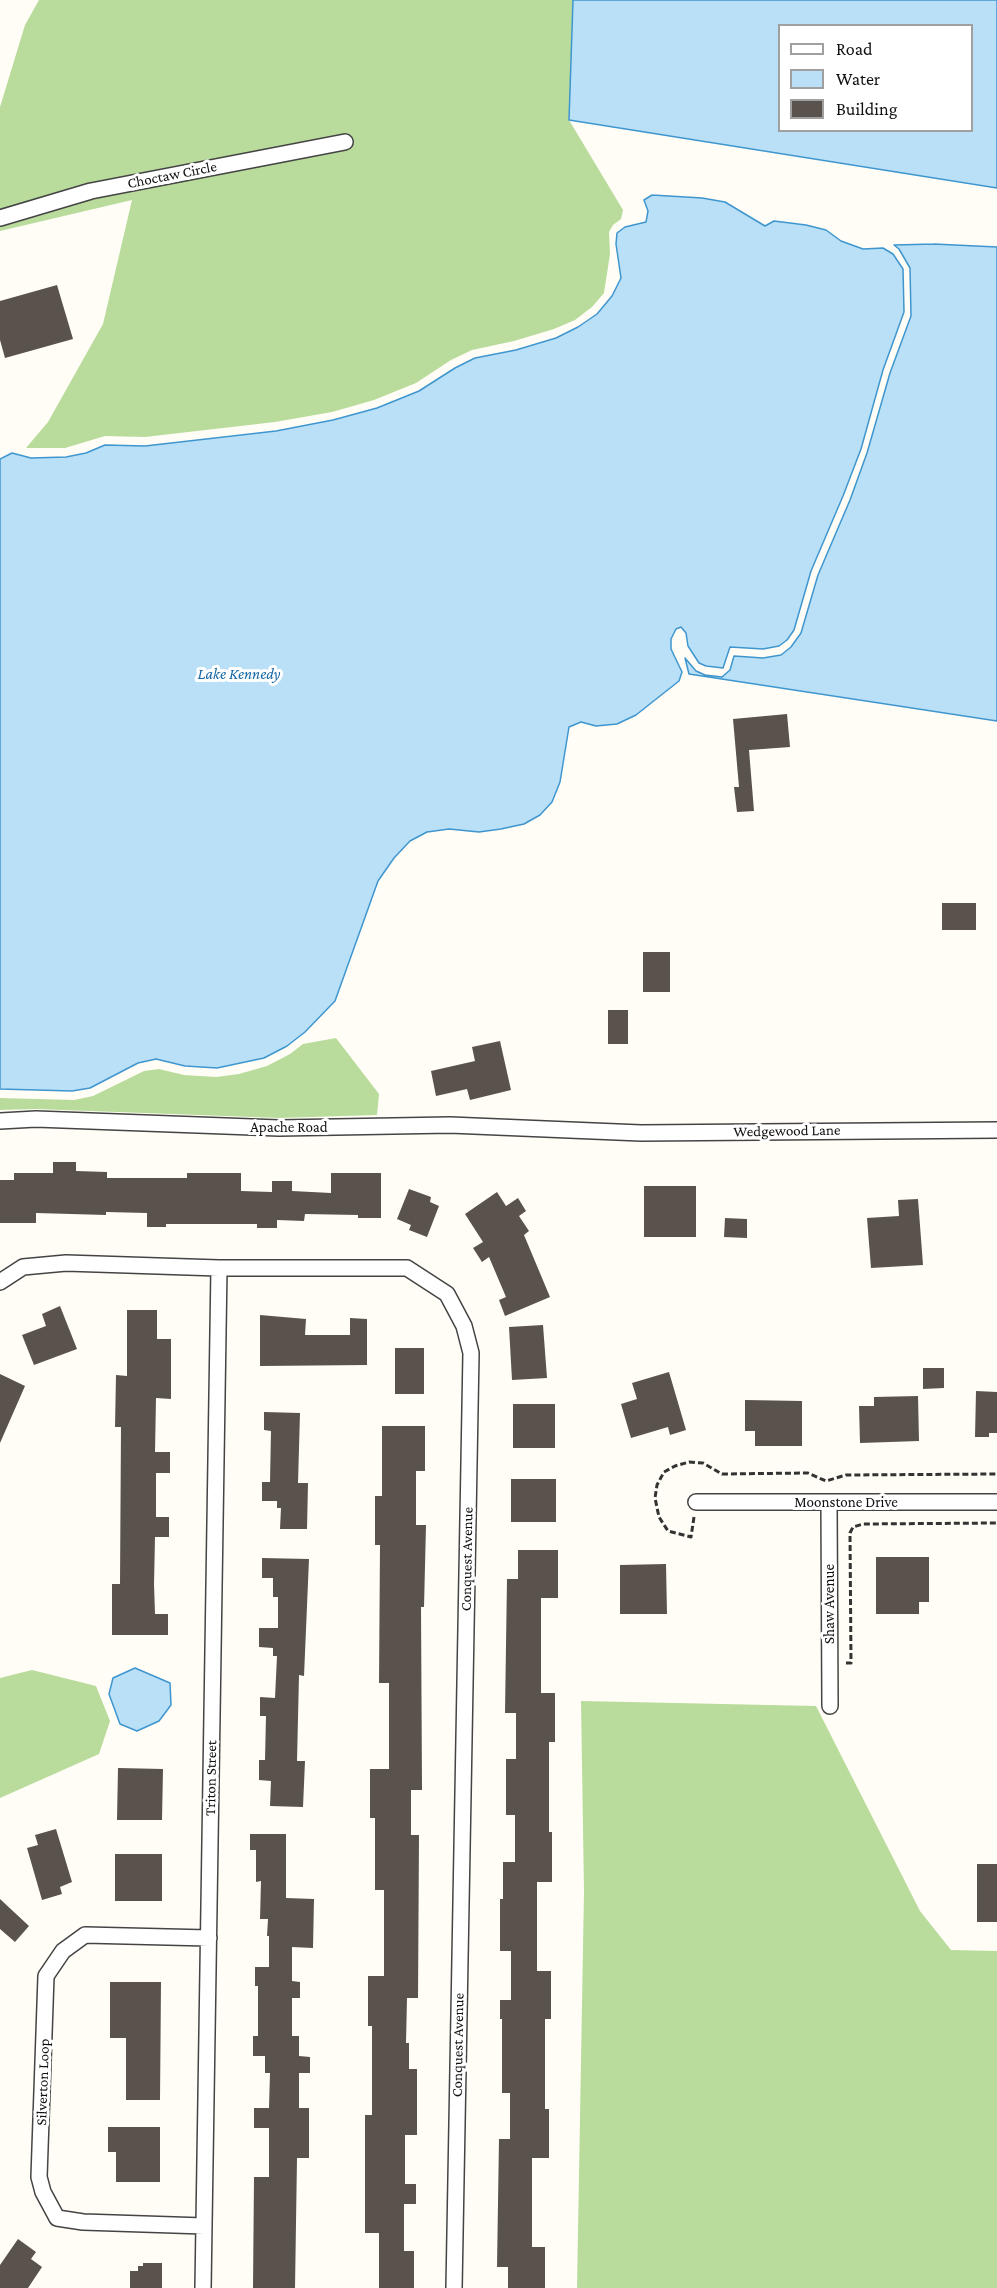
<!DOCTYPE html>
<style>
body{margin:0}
#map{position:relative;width:997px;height:2288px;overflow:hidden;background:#fffdf5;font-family:"Crimson Pro",serif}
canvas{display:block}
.legend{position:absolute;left:778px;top:24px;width:195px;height:108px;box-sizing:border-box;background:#fff;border:2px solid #a0a0a0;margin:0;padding:8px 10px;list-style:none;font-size:18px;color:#111}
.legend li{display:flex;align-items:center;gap:12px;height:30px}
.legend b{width:30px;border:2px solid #a0a0a0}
</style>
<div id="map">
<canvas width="997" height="2288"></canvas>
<ul class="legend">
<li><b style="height:8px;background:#fff"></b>Road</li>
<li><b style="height:16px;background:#b9e0f7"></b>Water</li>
<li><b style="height:16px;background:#5a524d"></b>Building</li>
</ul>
</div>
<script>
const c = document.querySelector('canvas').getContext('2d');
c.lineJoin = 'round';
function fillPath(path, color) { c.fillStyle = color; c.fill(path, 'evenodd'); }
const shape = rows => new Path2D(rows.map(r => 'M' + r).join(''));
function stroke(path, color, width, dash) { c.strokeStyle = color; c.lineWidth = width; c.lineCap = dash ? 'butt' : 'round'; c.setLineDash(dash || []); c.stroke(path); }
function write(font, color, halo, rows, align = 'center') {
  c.font = font + ' "Crimson Pro",serif'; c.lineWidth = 6; c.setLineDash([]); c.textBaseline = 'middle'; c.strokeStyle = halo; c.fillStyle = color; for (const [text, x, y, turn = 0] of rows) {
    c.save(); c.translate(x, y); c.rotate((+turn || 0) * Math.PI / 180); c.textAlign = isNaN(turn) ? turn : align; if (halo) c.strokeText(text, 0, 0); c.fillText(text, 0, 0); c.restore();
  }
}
fillPath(shape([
 [39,0,573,0,569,120,623,210,621,219,613,225,609,232,610,254,604,293,592,307,575,320,554,329,514,341,472,350,451,360,416,383,374,400,332,412,275,422,145,437,105,436,65,448,26,448,48,422,103,324,132,200,0,231,0,107,25,25],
 [336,1038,379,1094,377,1115,279,1118,36,1109,0,1110,0,1098,74,1100,93,1096,144,1071,159,1069,184,1075,216,1077,239,1074,267,1066,290,1054,303,1044],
 [32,1670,96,1686,110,1721,99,1754,0,1798,0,1678],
 [581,1701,816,1706,920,1911,951,1950,997,1951,997,2288,577,2288,584,1891]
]), '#b9dc9c');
const water = shape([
 [573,0,997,0,997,188,569,120,573,0],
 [780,26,972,26,972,130,780,130,780,26],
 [652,195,702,198,725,202,765,226,774,221,806,225,826,230,841,241,863,249,883,248,893,254,903,269,904,312,883,370,861,449,843,496,811,571,794,630,787,640,779,646,763,649,730,647,723,668,706,666,699,663,688,646,686,633,681,627,676,629,671,639,671,649,682,672,679,681,636,715,617,724,596,726,581,722,569,727,560,782,552,802,540,815,524,824,501,829,479,832,449,829,427,832,410,841,394,858,378,881,335,1001,305,1032,287,1046,264,1058,217,1068,185,1066,156,1059,138,1063,90,1088,72,1091,0,1089,0,459,12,453,31,458,66,457,86,453,105,445,145,446,276,431,333,420,377,408,419,391,455,368,475,358,516,350,556,338,578,327,597,314,612,296,621,278,616,244,617,233,625,227,646,222,648,211,644,200,652,195],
 [934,244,997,247,997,721,689,674,685,658,696,671,705,675,722,677,730,670,734,656,763,658,781,655,791,647,801,633,818,575,850,500,867,453,890,373,911,316,910,268,899,249,894,245,934,244],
 [135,1668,170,1683,171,1705,159,1721,137,1731,120,1724,109,1694,113,1678,135,1668]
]);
fillPath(water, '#b9e0f7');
stroke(water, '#3f96cf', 1.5);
fillPath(shape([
 [57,285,73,339,5,358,0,340,0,301],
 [787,714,790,747,749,750,754,811,737,812,734,787,739,787,733,719],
 [942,903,976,903,976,930,942,930],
 [643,952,670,952,670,992,643,992],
 [608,1010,628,1010,628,1044,608,1044],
 [500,1041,511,1090,470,1100,467,1089,436,1096,431,1071,475,1061,472,1047],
 [53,1162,76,1162,76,1171,107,1172,107,1178,187,1178,187,1173,241,1173,241,1191,272,1192,272,1181,292,1181,292,1191,331,1193,331,1173,381,1173,381,1218,358,1218,358,1215,305,1214,304,1221,277,1220,277,1228,257,1228,257,1224,166,1224,166,1227,147,1227,147,1213,106,1212,106,1215,36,1213,36,1223,0,1223,0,1180,14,1180,14,1173,53,1173],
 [644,1186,696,1186,696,1237,644,1237],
 [409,1189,431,1197,430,1202,439,1206,427,1237,409,1230,411,1225,397,1219],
 [497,1192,506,1206,518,1198,526,1211,519,1216,529,1231,524,1235,550,1297,505,1316,499,1300,506,1297,489,1257,482,1262,473,1248,483,1242,465,1214],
 [918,1199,923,1265,871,1268,867,1218,899,1216,898,1200],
 [725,1218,747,1219,747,1238,724,1237],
 [60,1306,77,1349,34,1365,22,1335,46,1326,42,1314],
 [127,1310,157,1310,157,1339,171,1339,171,1399,156,1398,155,1452,170,1452,170,1473,156,1473,156,1517,169,1517,169,1537,155,1537,154,1584,155,1614,168,1614,168,1635,112,1635,112,1584,120,1584,121,1427,115,1427,116,1375,127,1376],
 [260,1315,306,1319,305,1335,350,1335,350,1318,367,1319,367,1365,260,1366],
 [543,1325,547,1378,512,1380,509,1327],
 [395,1348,424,1348,424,1394,395,1394],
 [923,1368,944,1368,944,1388,923,1389],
 [669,1372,686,1430,670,1435,668,1427,631,1438,621,1404,637,1399,632,1383],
 [0,1374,25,1386,0,1443],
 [976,1391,997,1392,997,1433,989,1433,989,1437,975,1437],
 [918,1396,919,1441,860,1443,859,1406,874,1406,874,1397],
 [745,1400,802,1401,802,1446,755,1446,755,1431,745,1431],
 [513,1404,555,1404,555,1448,513,1448],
 [264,1412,300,1413,298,1483,308,1483,307,1529,280,1529,281,1508,277,1508,277,1501,262,1501,262,1482,270,1482,271,1431,264,1430],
 [382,1426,425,1426,425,1471,416,1471,416,1525,426,1525,424,1607,421,1607,422,1790,411,1790,411,1835,419,1835,418,1998,407,1998,406,2043,409,2043,409,2069,417,2069,417,2135,405,2135,405,2184,416,2184,416,2204,404,2204,404,2251,414,2251,414,2288,379,2288,379,2233,365,2233,365,2115,372,2115,372,2026,368,2026,368,1976,384,1976,384,1890,375,1890,375,1818,370,1818,370,1769,389,1769,389,1683,379,1683,380,1545,375,1545,375,1496,382,1496],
 [511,1479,556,1479,556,1522,511,1522],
 [518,1550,558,1550,558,1598,541,1598,541,1693,555,1693,555,1742,549,1742,549,1832,552,1832,552,1882,537,1882,537,1971,551,1971,551,2019,545,2019,545,2109,549,2109,549,2158,532,2158,532,2247,545,2247,545,2288,508,2288,508,2267,497,2267,499,2139,510,2139,510,2093,502,2093,502,2019,500,2019,500,2000,511,2000,511,1951,500,1951,500,1899,503,1899,503,1862,515,1862,515,1815,506,1815,506,1759,516,1759,516,1713,505,1713,507,1579,518,1579],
 [876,1557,929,1557,929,1602,919,1602,919,1614,876,1614],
 [262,1558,309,1559,304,1676,299,1675,297,1761,305,1761,303,1807,270,1806,271,1781,259,1780,259,1760,265,1760,266,1716,260,1716,260,1697,275,1698,277,1656,273,1656,273,1648,259,1647,259,1628,278,1628,278,1597,273,1597,273,1578,262,1578],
 [666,1564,667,1614,620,1614,620,1565],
 [118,1768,163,1769,162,1820,117,1820],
 [56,1829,72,1882,60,1887,62,1894,42,1900,27,1848,38,1845,35,1835],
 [250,1834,286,1834,286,1898,314,1899,313,1948,292,1947,292,1981,300,1982,300,1998,292,1998,292,2036,299,2036,299,2056,310,2057,310,2073,299,2073,299,2108,309,2108,309,2158,297,2158,295,2288,253,2288,254,2177,269,2177,269,2128,254,2128,254,2108,269,2108,270,2073,265,2073,265,2056,253,2056,253,2036,258,2036,258,1986,255,1986,255,1967,269,1967,269,1936,267,1936,268,1919,260,1919,261,1881,256,1882,256,1850,250,1850],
 [115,1854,162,1854,162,1901,115,1901],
 [977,1864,997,1864,997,1922,977,1922],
 [0,1899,29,1926,15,1942,0,1929],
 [110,1982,161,1982,160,2100,126,2100,126,2038,110,2038],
 [108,2127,160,2127,160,2182,116,2182,116,2152,108,2152],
 [18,2239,36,2252,31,2259,42,2267,28,2288,0,2288,0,2265],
 [143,2263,162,2263,162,2288,130,2288,130,2271,138,2271,138,2266,143,2266]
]), '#5a524d');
const street = shape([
 [0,218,91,191,345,142],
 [0,1121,36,1119,279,1128,450,1125,641,1133,997,1130],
 [0,1282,23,1267,66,1263,219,1268,407,1268,447,1294,464,1326,471,1353,454,2288],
 [696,1502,997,1502],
 [829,1502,830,1706],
 [204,2226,83,2222,57,2218,43,2192,39,2177,46,1976,63,1951,85,1935,209,1938],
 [203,2288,219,1268]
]);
stroke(street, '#444', 18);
stroke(shape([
 [694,1517,691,1537,668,1531,659,1517,655,1498,657,1485,664,1472,675,1466,689,1462,703,1463,722,1474,808,1473,826,1481,846,1475,997,1474],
 [846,1663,851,1663,850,1533,853,1527,863,1524,997,1523]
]), '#333', 3, [6, 3]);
stroke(street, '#fff', 15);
write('15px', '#111', '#fff', [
 ["Choctaw Circle",172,175,-11],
 ["Apache Road",289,1127],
 ["Wedgewood Lane",787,1131,-1],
 ["Moonstone Drive",846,1502],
 ["Conquest Avenue",467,1559,-89],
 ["Shaw Avenue",829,1604,-90],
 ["Triton Street",211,1778,-89],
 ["Conquest Avenue",458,2045,-89],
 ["Silverton Loop",43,2082,-88]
]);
write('italic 16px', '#1768a6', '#fff', [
 ["Lake Kennedy",239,674]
]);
</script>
